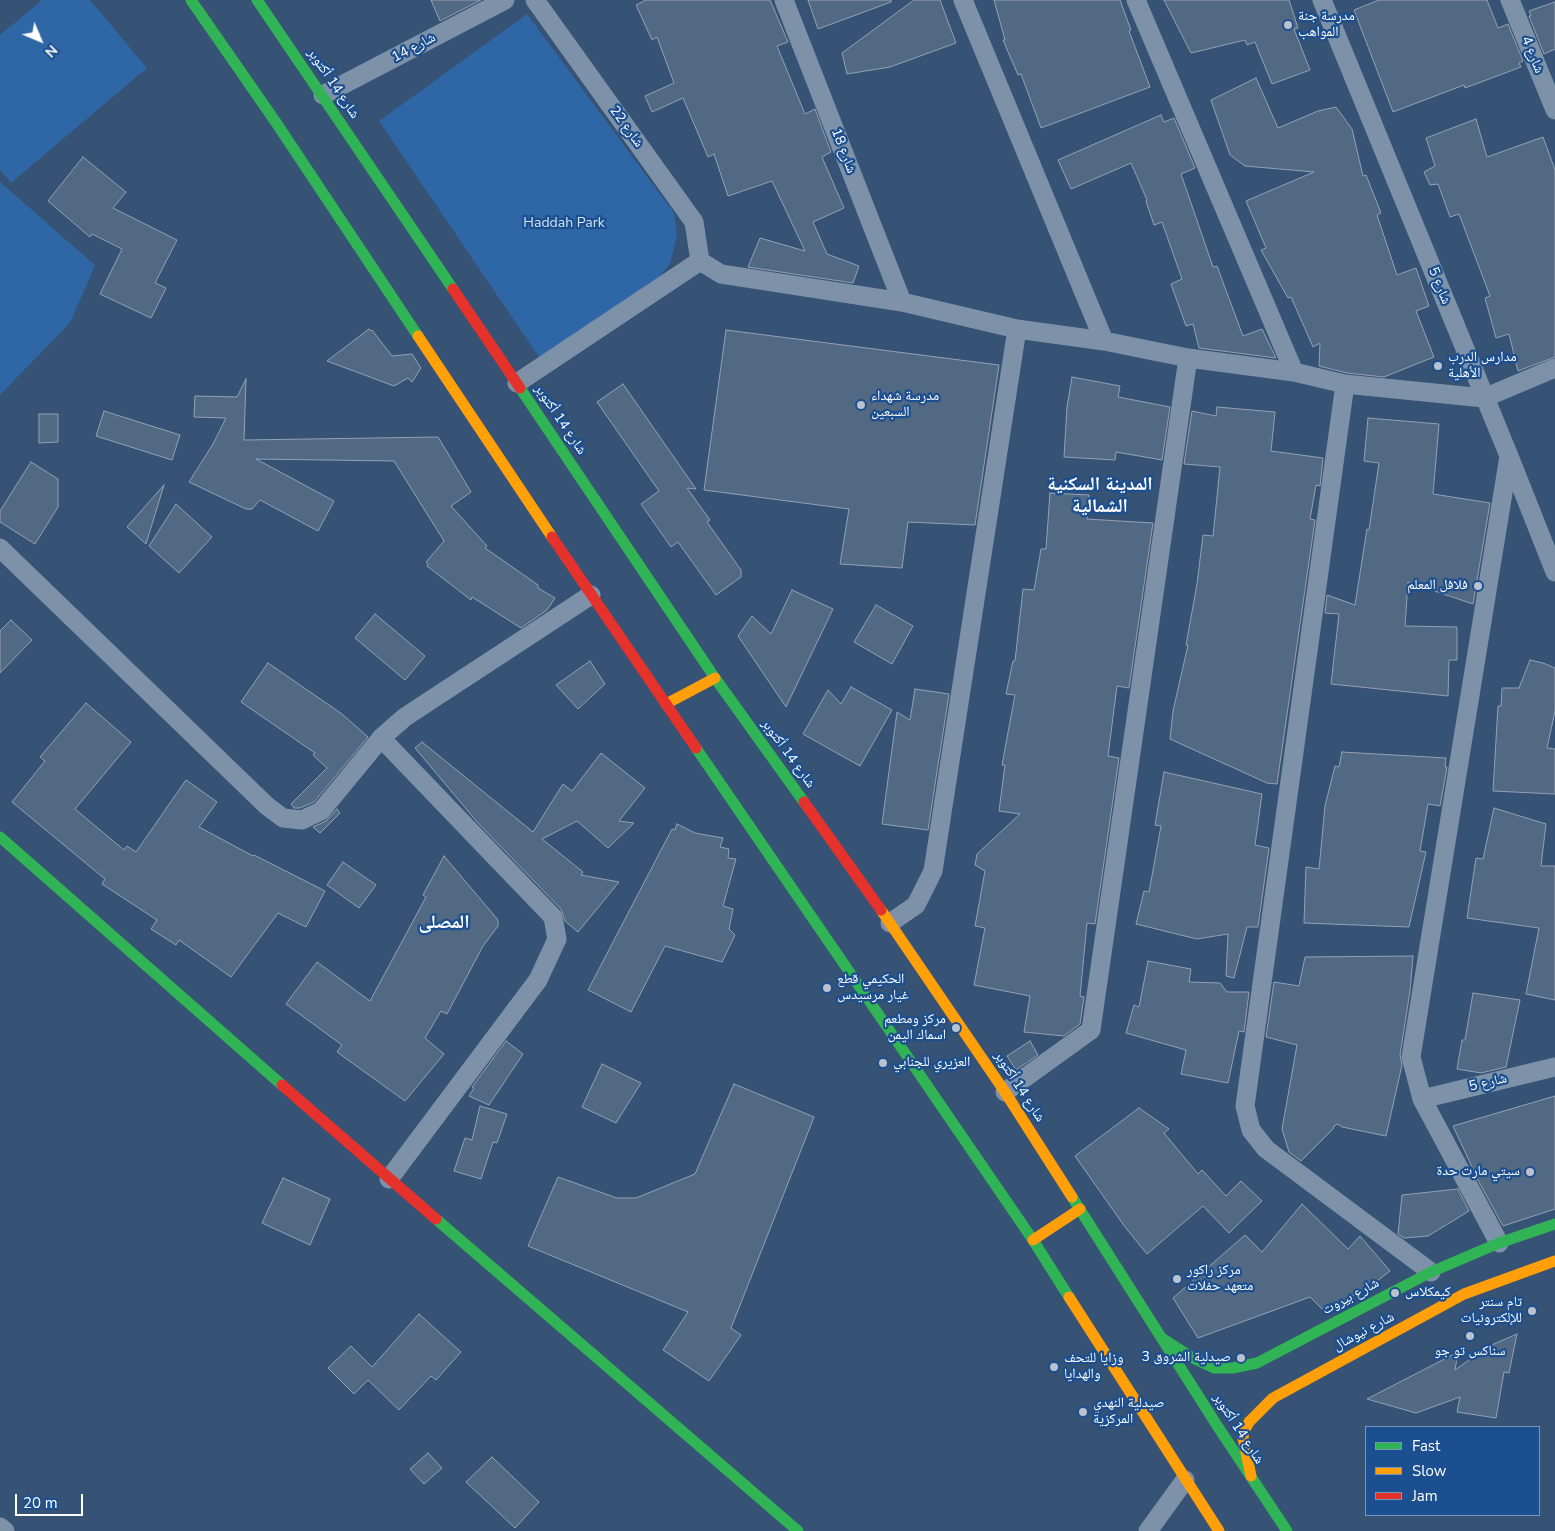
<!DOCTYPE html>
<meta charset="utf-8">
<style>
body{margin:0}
#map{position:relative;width:1555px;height:1531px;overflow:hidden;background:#365274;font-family:"Nunito Sans",sans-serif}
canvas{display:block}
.legend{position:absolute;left:1365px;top:1426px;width:175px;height:90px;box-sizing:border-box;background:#1b4f8f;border:1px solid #7695bc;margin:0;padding:6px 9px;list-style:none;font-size:15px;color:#fff}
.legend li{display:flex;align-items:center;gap:10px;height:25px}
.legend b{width:25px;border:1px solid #7695bc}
.north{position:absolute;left:15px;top:15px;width:50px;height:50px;-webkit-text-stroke:4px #1b4f8f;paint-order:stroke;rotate:135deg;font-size:14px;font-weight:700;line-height:20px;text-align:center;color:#fff}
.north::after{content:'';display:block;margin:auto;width:18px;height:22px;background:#fff;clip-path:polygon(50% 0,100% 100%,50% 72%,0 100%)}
.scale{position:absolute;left:15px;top:1494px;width:68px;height:22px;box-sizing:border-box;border:2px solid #fff;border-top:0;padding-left:6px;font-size:15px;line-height:18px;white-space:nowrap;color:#fff;-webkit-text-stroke:4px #1b4f8f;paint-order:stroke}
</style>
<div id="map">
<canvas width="1555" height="1531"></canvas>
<ul class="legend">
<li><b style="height:6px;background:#30b455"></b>Fast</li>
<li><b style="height:6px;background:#ff9f0a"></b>Slow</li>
<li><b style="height:6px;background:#e5322d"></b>Jam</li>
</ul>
<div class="north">N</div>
<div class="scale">20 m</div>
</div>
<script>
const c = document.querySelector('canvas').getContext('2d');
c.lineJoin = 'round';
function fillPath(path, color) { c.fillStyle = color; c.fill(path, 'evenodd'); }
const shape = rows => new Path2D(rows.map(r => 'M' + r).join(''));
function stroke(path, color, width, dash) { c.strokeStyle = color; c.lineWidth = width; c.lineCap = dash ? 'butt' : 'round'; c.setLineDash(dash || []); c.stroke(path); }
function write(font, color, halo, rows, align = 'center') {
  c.font = font + ' "Nunito Sans","Noto Naskh Arabic",sans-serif'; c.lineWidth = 4.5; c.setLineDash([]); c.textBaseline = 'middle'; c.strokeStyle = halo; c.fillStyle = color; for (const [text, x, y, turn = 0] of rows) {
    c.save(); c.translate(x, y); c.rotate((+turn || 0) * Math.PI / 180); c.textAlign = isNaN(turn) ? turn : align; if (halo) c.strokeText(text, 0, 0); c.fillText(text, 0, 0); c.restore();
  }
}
fillPath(shape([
 [42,0,90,0,147,68,11,183,0,170,0,35],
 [527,14,674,213,677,235,670,264,650,288,539,357,379,121],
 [0,182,95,265,70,323,0,395]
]), '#2f66a5');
const building = shape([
 [431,0,481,0,440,21,431,0],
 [646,0,770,0,788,42,777,46,805,114,815,109,831,152,822,157,844,208,813,222,827,254,859,266,853,283,748,267,760,238,805,251,772,181,728,196,714,154,708,157,683,98,652,112,645,96,674,83,657,37,652,40,636,5,646,0],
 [808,0,891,0,891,2,818,29,808,0],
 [914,0,940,0,956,43,890,67,847,74,842,53,914,0],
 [994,0,1120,0,1131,30,1129,31,1150,87,1041,128,1021,74,1018,75,1003,40,1005,40,994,0],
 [1164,0,1289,0,1298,28,1294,29,1310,70,1272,84,1255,42,1247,45,1245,40,1191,53,1164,0],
 [1379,0,1487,0,1498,28,1508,24,1523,61,1519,63,1521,67,1465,88,1464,85,1393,112,1354,10,1379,0],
 [1555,2,1555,49,1544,54,1529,16,1531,16,1529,11,1555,2],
 [1256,78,1278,128,1318,111,1336,107,1352,129,1363,176,1366,175,1381,213,1377,215,1397,275,1416,268,1429,306,1416,311,1434,357,1384,377,1347,373,1319,366,1320,343,1313,347,1291,297,1288,298,1261,250,1266,248,1246,201,1314,172,1245,166,1230,155,1211,100,1256,78],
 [1161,115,1164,122,1174,118,1195,168,1181,174,1213,267,1217,266,1243,336,1262,329,1276,358,1199,348,1193,324,1186,326,1171,284,1182,279,1162,222,1154,225,1146,201,1147,200,1131,163,1071,189,1058,160,1161,115],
 [1476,119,1487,157,1543,137,1555,170,1555,357,1518,371,1509,334,1496,338,1485,298,1490,296,1459,214,1450,217,1438,184,1430,185,1424,172,1435,166,1426,138,1476,119],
 [83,157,126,192,113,208,177,240,155,283,166,288,151,318,100,294,122,249,92,234,90,237,48,201,83,157],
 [369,329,371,331,372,330,392,356,412,354,421,368,412,382,408,378,394,386,327,361,369,329],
 [726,330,999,365,975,525,908,522,902,568,840,564,849,509,704,490,726,330],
 [1072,377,1120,386,1118,397,1170,407,1162,460,1116,452,1115,460,1064,457,1067,407,1072,377],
 [246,379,244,440,438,437,471,492,451,506,487,546,485,548,538,585,538,588,555,598,547,610,521,628,472,597,471,600,427,566,428,564,426,562,444,541,394,461,256,459,334,501,318,531,260,500,252,509,246,509,189,482,213,444,226,418,194,417,195,396,237,397,246,379],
 [623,384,696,489,687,488,710,520,707,522,741,570,741,577,716,595,678,542,671,547,641,504,659,491,597,402,623,384],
 [1217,407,1275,412,1271,451,1323,458,1320,486,1316,485,1310,519,1315,520,1277,784,1267,783,1170,739,1173,711,1188,645,1186,645,1197,584,1203,535,1213,536,1220,467,1184,464,1192,411,1216,416,1217,407],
 [104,411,180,435,172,460,96,436,104,411],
 [39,414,58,414,58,442,39,443,39,414],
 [1368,418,1439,424,1433,494,1490,503,1473,604,1408,582,1405,626,1457,627,1457,660,1449,660,1448,696,1331,684,1339,614,1325,613,1327,595,1355,605,1367,529,1369,530,1379,463,1364,461,1368,418],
 [31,462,58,479,58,507,35,544,0,522,0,511,31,462],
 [164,485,146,544,127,527,164,485],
 [1050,493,1089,495,1087,519,1153,523,1129,688,1117,686,1108,756,1119,758,1095,924,1087,923,1080,996,1084,997,1080,1024,1064,1036,1024,1032,1030,996,974,985,985,928,975,926,985,871,975,865,977,854,1020,814,999,811,1005,765,1002,765,1015,695,1006,694,1013,661,1015,661,1023,589,1034,590,1041,549,1046,549,1050,493],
 [176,504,212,537,179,573,149,546,176,504],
 [792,590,833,609,786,707,738,636,752,616,771,634,792,590],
 [876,605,913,626,892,664,854,642,876,605],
 [375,614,425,656,405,680,355,638,375,614],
 [11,620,32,640,0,673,0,631,11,620],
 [1530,660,1543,663,1555,668,1555,711,1547,748,1555,749,1555,794,1493,791,1498,706,1501,706,1502,688,1519,688,1530,660],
 [590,661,605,684,578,709,556,685,590,661],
 [268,663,342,714,368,737,314,802,300,808,294,808,291,804,327,768,313,755,315,753,241,702,268,663],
 [851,687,892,710,860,766,803,734,828,690,841,704,851,687],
 [915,689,949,694,928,830,882,824,897,712,910,720,915,689],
 [86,703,131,742,75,809,124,850,127,846,136,852,186,780,217,802,199,827,253,856,254,855,325,891,306,927,278,913,231,977,179,940,176,945,151,929,157,920,102,884,105,879,12,802,45,761,40,757,86,703],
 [422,742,533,832,563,784,572,791,601,753,645,788,619,821,634,823,608,848,577,821,542,839,583,872,581,875,619,882,578,932,565,921,561,909,478,823,415,748,422,742],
 [1342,752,1446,758,1445,767,1447,767,1440,806,1428,804,1420,851,1426,852,1409,927,1304,923,1306,867,1319,869,1325,806,1335,766,1339,767,1342,752],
 [1164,772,1262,794,1255,845,1269,848,1258,927,1247,927,1234,978,1226,976,1228,934,1197,939,1136,924,1144,891,1149,892,1161,826,1155,825,1164,772],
 [1494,808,1546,824,1541,866,1555,866,1555,1000,1526,994,1539,928,1467,918,1476,858,1483,859,1494,808],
 [337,809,340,813,320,833,313,827,326,821,337,809],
 [677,824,695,833,723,838,720,847,729,849,728,858,736,859,723,906,733,909,729,929,735,935,722,962,665,946,631,1012,588,990,672,829,675,830,677,824],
 [444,856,498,920,498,926,483,946,447,1014,441,1011,425,1038,444,1054,405,1101,337,1052,342,1045,286,1004,317,962,370,1001,426,897,423,895,444,856],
 [343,862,376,885,359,908,327,885,343,862],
 [1413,956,1410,991,1400,1055,1402,1065,1386,1136,1342,1127,1338,1124,1334,1126,1333,1129,1301,1161,1289,1152,1282,1129,1297,1045,1266,1037,1274,982,1299,986,1305,957,1413,956],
 [1148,961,1191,969,1189,982,1220,983,1227,992,1249,992,1244,1032,1239,1031,1228,1083,1181,1074,1186,1050,1126,1033,1134,1005,1139,1007,1148,961],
 [1473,993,1520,1000,1506,1067,1481,1073,1457,1069,1462,1040,1465,1040,1473,993],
 [506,1041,523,1054,489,1105,469,1096,474,1088,472,1087,506,1041],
 [1030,1041,1038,1055,1016,1070,1007,1056,1030,1041],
 [602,1064,641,1083,616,1123,582,1107,602,1064],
 [734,1084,814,1117,731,1328,741,1335,709,1381,663,1350,688,1312,528,1246,558,1177,617,1198,636,1198,695,1174,734,1084],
 [1555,1096,1555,1209,1503,1226,1479,1182,1453,1126,1555,1096],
 [480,1106,507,1114,497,1143,493,1142,481,1179,454,1171,465,1138,472,1140,480,1106],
 [1139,1108,1169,1129,1164,1133,1198,1174,1202,1170,1226,1196,1241,1181,1262,1201,1229,1233,1203,1206,1147,1254,1125,1227,1075,1156,1139,1108],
 [283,1178,330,1199,310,1245,262,1223,283,1178],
 [1458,1189,1469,1211,1428,1236,1404,1238,1398,1234,1402,1195,1458,1189],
 [1302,1204,1348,1249,1360,1236,1390,1271,1368,1288,1324,1311,1310,1297,1198,1338,1173,1298,1245,1235,1262,1252,1302,1204],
 [419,1314,461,1352,436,1380,431,1376,399,1410,368,1380,354,1394,328,1368,351,1346,372,1367,419,1314],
 [1517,1334,1509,1373,1504,1372,1496,1418,1457,1412,1460,1397,1416,1413,1367,1399,1458,1352,1455,1370,1487,1347,1517,1334],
 [428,1453,442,1468,424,1484,410,1469,428,1453],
 [492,1457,539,1502,515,1528,466,1482,492,1457]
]);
fillPath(building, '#526984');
stroke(building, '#92a2b6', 1);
stroke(shape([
 [535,0,694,222,700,261],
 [784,0,902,302],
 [963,0,1104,341],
 [1136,0,1294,372],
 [1322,0,1509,456,1555,572],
 [1510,0,1555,110],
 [323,95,505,0],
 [517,383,700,261,721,274,902,302,1017,329,1104,341,1188,358,1294,372,1345,384,1484,398,1555,368],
 [1345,384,1245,1106,1251,1130,1266,1149,1431,1272],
 [0,548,267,806,283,818,302,820,321,811,381,738,405,717,591,595],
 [381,738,553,917,557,939,538,980,389,1179],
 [890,923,916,905,933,871,1017,329],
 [1005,1092,1091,1030,1188,358],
 [1422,1099,1555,1067],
 [1499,1243,1422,1099,1411,1057,1509,456],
 [0,1527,5,1531],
 [1148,1531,1185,1480]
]), '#7d92a8', 19);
stroke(shape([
 [191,0,275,121,418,336],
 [257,0,453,289],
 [520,388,715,678,804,802],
 [696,748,1033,1240,1069,1297],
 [0,837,282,1085],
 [1072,1197,1218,1427,1287,1531],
 [436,1219,798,1531],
 [1163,1339,1191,1357,1214,1368,1233,1368,1257,1363,1431,1272,1499,1243,1555,1224]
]), '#30b455', 11);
stroke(shape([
 [418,336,552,537],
 [666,704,715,678],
 [881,910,1005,1092,1072,1197],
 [1033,1240,1080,1209],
 [1069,1297,1219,1531],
 [1251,1476,1243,1438,1244,1431,1249,1422,1273,1398,1464,1294,1555,1261]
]), '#ff9f0a', 11);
stroke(shape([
 [453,289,520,388],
 [552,537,696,748],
 [804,802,881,910],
 [282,1085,436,1219]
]), '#e5322d', 11);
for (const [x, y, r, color] of [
 [1288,25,5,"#b9c2ce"],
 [1438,366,5,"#b9c2ce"],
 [861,405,5,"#b9c2ce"],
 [1478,586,5,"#b9c2ce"],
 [827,988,5,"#b9c2ce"],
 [956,1028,5,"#b9c2ce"],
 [883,1063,5,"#b9c2ce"],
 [1530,1172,5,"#b9c2ce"],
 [1177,1279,5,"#b9c2ce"],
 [1395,1293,5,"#b9c2ce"],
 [1532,1311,5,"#b9c2ce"],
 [1470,1336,5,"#b9c2ce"],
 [1241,1358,5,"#b9c2ce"],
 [1054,1367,5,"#b9c2ce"],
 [1083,1412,5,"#b9c2ce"]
]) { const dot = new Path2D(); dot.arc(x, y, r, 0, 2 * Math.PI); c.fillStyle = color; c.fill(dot); stroke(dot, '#1b4f8f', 2); }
write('14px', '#fff', '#1b4f8f', [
 ["مدرسة جنة",1298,17],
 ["المواهب",1298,33],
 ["مدارس الدرب",1448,358],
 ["الأهلية",1448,374],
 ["مدرسة شهداء",871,397],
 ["السبعين",871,413],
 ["فلافل المعلم",1468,586,"right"],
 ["الحكيمي قطع",837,980],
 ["غيار مرسيدس",837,996],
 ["مركز ومطعم",946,1020,"right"],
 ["اسماك اليمن",946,1036,"right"],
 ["العزيري للجنابي",893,1063],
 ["سيتي مارت حدة",1520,1172,"right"],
 ["مركز راكور",1187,1271],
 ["متعهد حفلات",1187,1287],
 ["كيمكلاس",1405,1293],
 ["تام سنتر",1522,1303,"right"],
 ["للإلكترونيات",1522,1319,"right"],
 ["سناكس تو جو",1470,1352,"center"],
 ["صيدلية الشروق 3",1231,1358,"right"],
 ["وزايا للتحف",1064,1359],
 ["والهدايا",1064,1375],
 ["صيدلية النهدي",1093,1404],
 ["المركزية",1093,1420]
], 'left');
write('14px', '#fff', '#1b4f8f', [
 ["شارع 14",414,48,-28],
 ["شارع 4",1532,55,68],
 ["شارع 14 أكتوبر",333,84,56],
 ["شارع 22",626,127,54],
 ["شارع 18",843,151,69],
 ["شارع 5",1439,286,68],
 ["شارع 14 أكتوبر",560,420,56],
 ["شارع 14 أكتوبر",788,754,54],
 ["شارع 5",1488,1083,-13],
 ["شارع 14 أكتوبر",1019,1087,57],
 ["شارع بيروت",1351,1297,-28],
 ["شارع نيوشال",1364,1332,-28],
 ["شارع 14 أكتوبر",1238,1429,57]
]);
write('14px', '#cfe3fa', '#1b4f8f', [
 ["Haddah Park",564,224]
]);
write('bold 19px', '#fff', '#1b4f8f', [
 ["المدينة السكنية",1100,485],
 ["الشمالية",1100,507],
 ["المصلى",444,923]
]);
</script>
